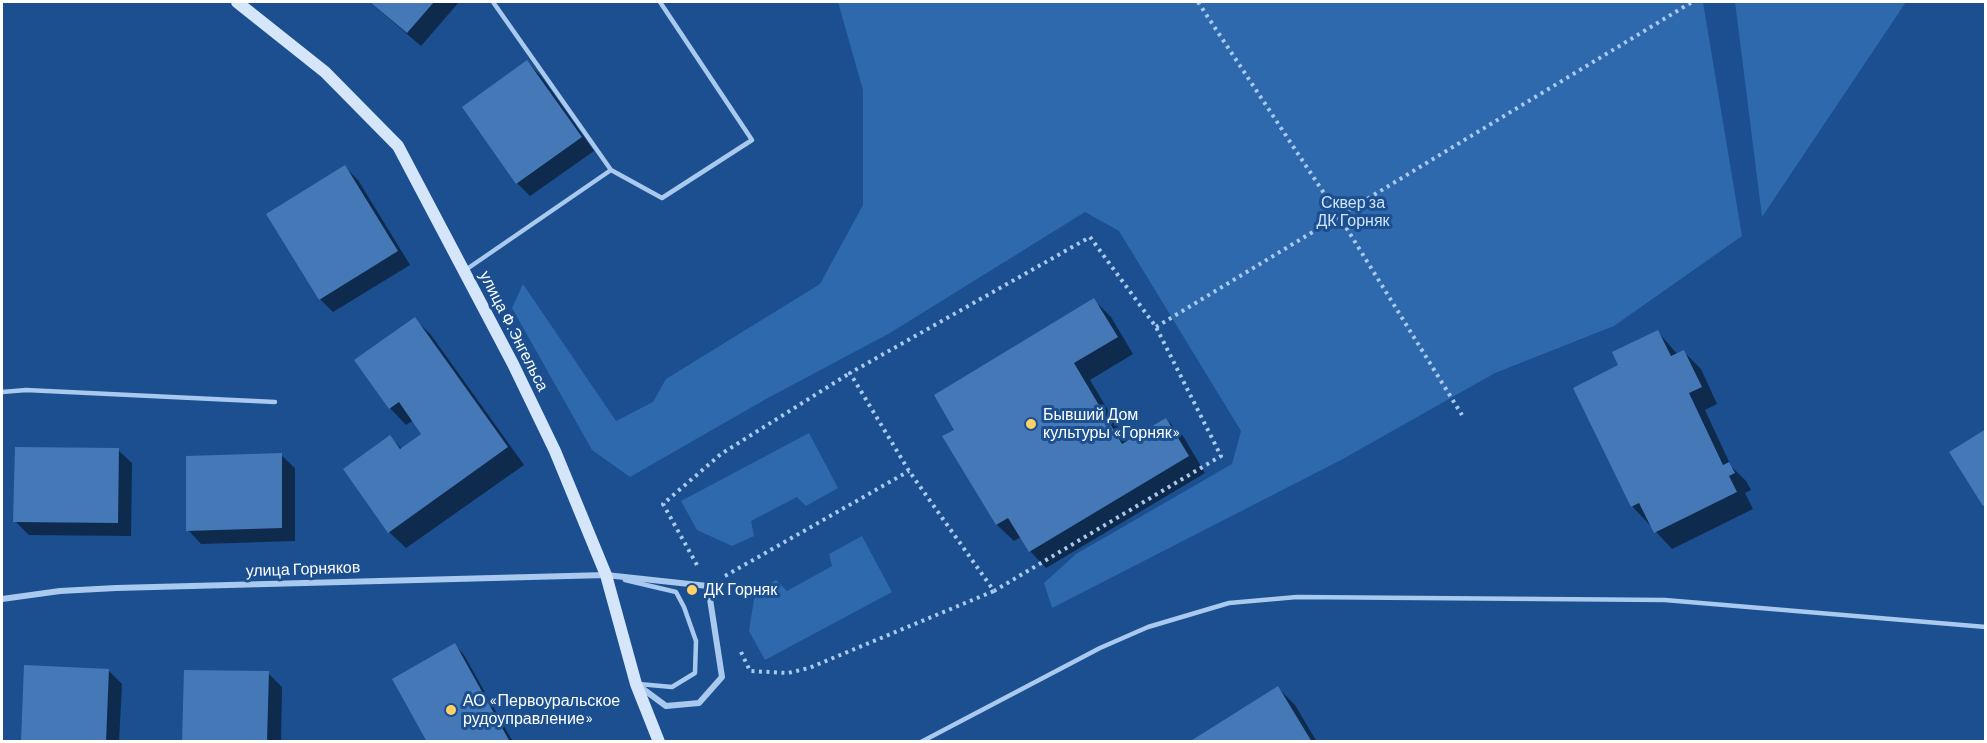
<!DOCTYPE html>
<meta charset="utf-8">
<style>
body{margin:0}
#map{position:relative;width:1987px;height:743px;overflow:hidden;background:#1b4f8f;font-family:Barlow,sans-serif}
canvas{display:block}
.frame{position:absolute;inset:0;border:3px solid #fff;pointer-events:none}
</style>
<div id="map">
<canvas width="1987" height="743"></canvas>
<div class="frame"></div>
</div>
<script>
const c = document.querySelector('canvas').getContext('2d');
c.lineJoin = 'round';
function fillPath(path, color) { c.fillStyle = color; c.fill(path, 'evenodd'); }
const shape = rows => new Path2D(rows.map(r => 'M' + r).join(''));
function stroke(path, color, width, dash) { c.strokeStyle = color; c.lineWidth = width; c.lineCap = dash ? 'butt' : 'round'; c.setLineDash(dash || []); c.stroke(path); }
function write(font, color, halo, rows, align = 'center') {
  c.font = font + ' Barlow,sans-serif'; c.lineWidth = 6; c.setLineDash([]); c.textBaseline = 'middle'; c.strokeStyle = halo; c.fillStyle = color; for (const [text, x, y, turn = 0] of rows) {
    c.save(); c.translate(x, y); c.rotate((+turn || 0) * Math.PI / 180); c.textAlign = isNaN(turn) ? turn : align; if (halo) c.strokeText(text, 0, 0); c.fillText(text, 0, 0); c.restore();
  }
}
fillPath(shape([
 [838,2,1703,2,1742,236,1614,326,1495,373,1341,460,1052,608,1044,583,1076,554,1232,464,1241,431,1119,231,1085,212,890,333,766,399,630,477,592,450,512,308,523,284,616,421,653,402,666,379,820,284,863,205,863,90],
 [1735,2,1906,2,1762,217],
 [809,433,838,488,806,506,797,497,751,521,754,536,732,546,697,530,681,501],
 [862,536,892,592,765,660,749,631,755,593,776,580,787,591,832,566,829,554]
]), '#2e69ad');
fillPath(shape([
 [370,2,459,2,421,46],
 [527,62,541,76,594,151,530,196,517,183],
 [345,167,358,180,410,265,333,312,320,299],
 [1094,300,1111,317,1133,354,1090,380,1127,442,1166,419,1183,436,1205,473,1046,568,1030,551,1021,537,1014,541,997,525,944,437,957,430],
 [415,319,431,335,524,465,406,548,389,532,390,437,402,449,423,434,414,420,406,425,390,408],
 [1658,332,1678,355,1684,352,1701,369,1717,404,1705,410,1731,466,1746,481,1751,490,1745,493,1753,509,1672,549,1632,506,1620,366],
 [118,450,132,463,131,536,29,535,15,521],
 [281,455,295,468,295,541,201,544,188,530],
 [455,645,464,655,513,742,429,742],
 [108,670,122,684,119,742,22,740],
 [268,673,282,687,281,742,184,742],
 [1278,688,1295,705,1317,742,1192,742]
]), '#0007');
fillPath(shape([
 [370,2,434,2,407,33],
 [527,60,582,137,516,184,462,107],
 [345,165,398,251,319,300,266,214],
 [1094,298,1118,337,1074,363,1122,444,1166,418,1189,456,1029,552,1008,518,996,525,942,436,954,430,934,395],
 [415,317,508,447,388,533,343,469,390,435,400,449,421,434,399,402,389,409,354,360],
 [1658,330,1671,356,1684,350,1702,387,1689,393,1723,465,1729,462,1735,473,1729,476,1737,492,1654,533,1639,503,1631,507,1573,388,1618,365,1612,352],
 [1986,429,1986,504,1983,506,1949,452],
 [15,447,119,448,118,523,13,522],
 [282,453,282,528,186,531,186,456],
 [455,643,510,742,427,742,392,679],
 [24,665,109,669,106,742,21,740],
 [184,670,269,671,267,742,182,742],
 [1278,686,1312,742,1189,742]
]), '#4478b7');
stroke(shape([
 [1198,2,1339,216,1462,415],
 [1090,237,1156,327,1221,456,994,591,909,471,850,373,1090,237],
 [1156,327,1692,2],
 [697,565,663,504,721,454,850,373],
 [725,576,909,471],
 [741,652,750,671,788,673,809,668,994,591]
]), '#a9c9ee', 4, [3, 4.5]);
stroke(shape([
 [493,2,611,170],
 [464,271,611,170,662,198,752,140,660,2],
 [2,392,26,390,275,402],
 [625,580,676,592,684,607,696,641,695,673,672,687,639,684],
 [921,742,1100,648,1148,627,1229,603,1297,597,1665,600,1986,627]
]), '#a9c9ee', 4.5);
stroke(shape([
 [2,599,60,591,116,588,606,575,708,586,722,677,699,703,666,706,639,686]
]), '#a9c9ee', 6);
stroke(shape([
 [237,2,325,72,398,146,513,364,555,451,606,575,636,684,659,742]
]), '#d6e6fa', 12);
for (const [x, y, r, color] of [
 [1031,424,6,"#ffd166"],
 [692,590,6,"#ffd166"],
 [451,710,6,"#ffd166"]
]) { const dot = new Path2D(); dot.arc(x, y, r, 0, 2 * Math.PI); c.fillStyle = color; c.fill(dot); stroke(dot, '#1b4f8f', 2); }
write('16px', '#cfe3fa', '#1b4f8f', [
 ["Сквер за",1353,203],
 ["ДК Горняк",1353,221]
]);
write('16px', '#fff', '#1b4f8f', [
 ["улица Ф.Энгельса",514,331,63],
 ["улица Горняков",303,569,-2]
]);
write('16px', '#fff', '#1b4f8f', [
 ["Бывший Дом",1043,415],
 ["культуры «Горняк»",1043,433],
 ["ДК Горняк",704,590],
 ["АО «Первоуральское",463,701],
 ["рудоуправление»",463,719]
], 'left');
</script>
